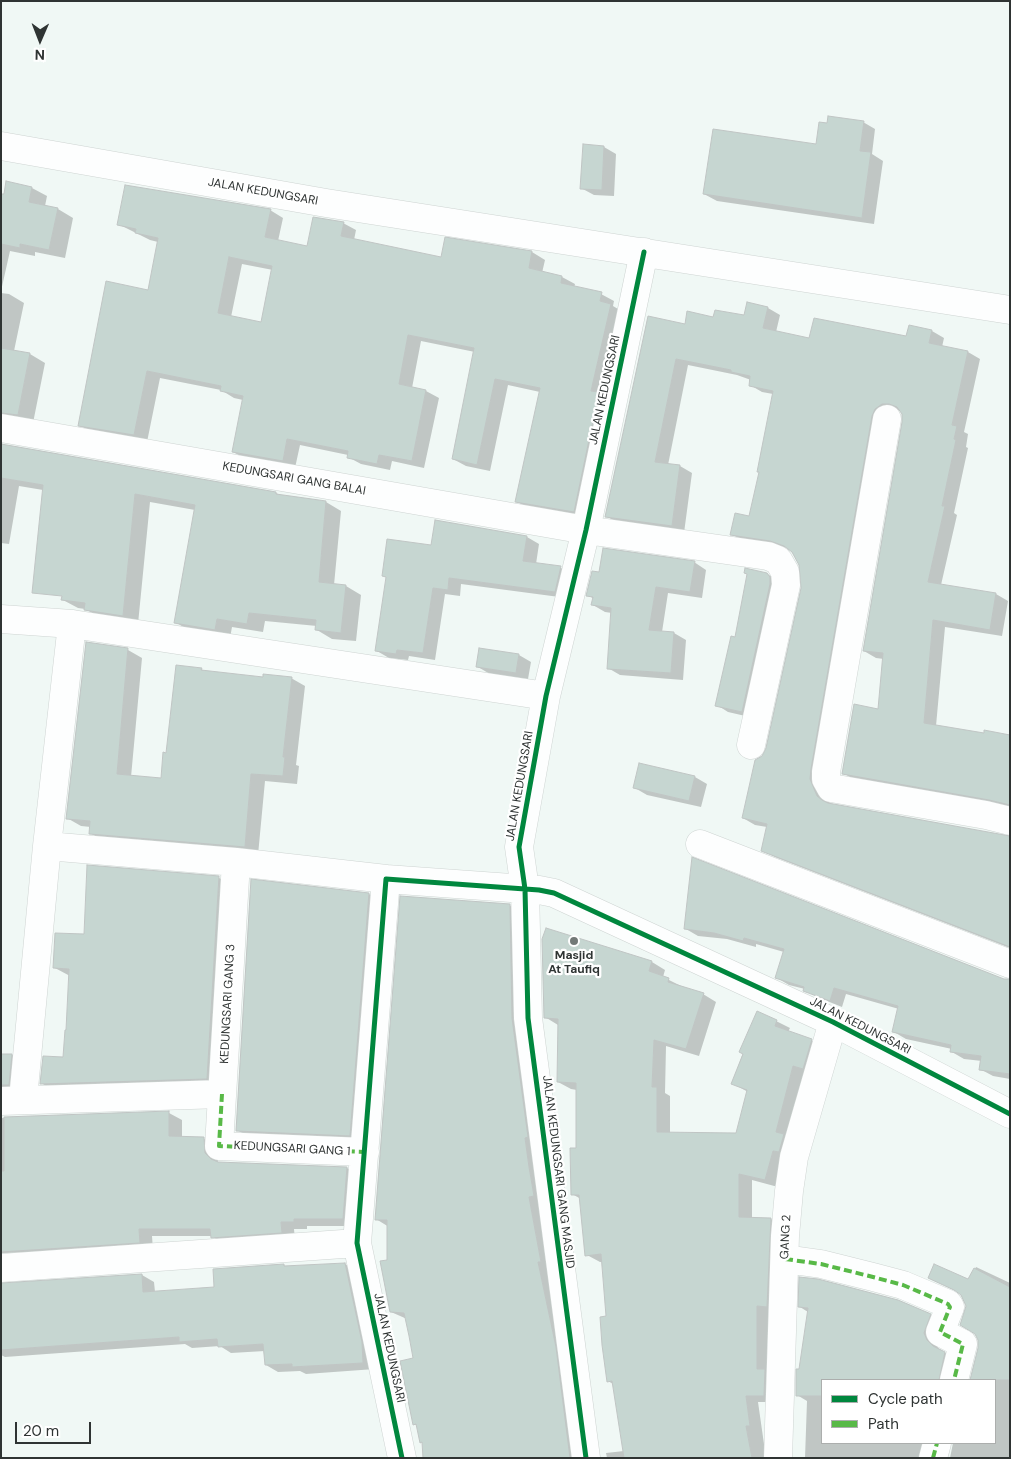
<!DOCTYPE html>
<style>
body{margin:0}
#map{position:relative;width:1011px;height:1459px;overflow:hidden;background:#f0f8f5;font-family:"DM Sans",sans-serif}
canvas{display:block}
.frame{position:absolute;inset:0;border:2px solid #2f3433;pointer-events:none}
.legend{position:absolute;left:821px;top:1379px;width:175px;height:65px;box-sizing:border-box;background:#fff;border:1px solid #acaead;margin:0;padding:6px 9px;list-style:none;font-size:15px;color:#2f3433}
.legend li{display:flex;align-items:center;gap:10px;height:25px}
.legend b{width:25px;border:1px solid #acaead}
.north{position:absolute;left:15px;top:15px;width:50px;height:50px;-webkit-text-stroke:4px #fff;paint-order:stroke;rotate:181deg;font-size:14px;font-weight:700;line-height:20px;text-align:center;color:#2f3433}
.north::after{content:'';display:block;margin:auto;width:18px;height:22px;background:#2f3433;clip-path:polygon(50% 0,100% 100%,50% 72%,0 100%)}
.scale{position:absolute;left:15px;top:1422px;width:76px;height:22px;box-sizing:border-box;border:2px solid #2f3433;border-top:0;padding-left:6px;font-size:15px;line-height:18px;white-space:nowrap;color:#2f3433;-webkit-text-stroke:4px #fff;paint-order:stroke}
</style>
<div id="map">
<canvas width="1011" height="1459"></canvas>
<div class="frame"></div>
<ul class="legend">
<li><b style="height:6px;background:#00873e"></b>Cycle path</li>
<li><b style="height:6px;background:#58b947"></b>Path</li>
</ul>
<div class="north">N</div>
<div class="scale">20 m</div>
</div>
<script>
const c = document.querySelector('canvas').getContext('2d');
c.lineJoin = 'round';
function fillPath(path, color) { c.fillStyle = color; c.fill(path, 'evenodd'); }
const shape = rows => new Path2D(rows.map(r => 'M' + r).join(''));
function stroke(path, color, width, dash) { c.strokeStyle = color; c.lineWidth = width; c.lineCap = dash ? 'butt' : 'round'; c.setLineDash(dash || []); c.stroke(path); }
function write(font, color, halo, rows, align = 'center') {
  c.font = font + ' "DM Sans",sans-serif'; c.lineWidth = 4.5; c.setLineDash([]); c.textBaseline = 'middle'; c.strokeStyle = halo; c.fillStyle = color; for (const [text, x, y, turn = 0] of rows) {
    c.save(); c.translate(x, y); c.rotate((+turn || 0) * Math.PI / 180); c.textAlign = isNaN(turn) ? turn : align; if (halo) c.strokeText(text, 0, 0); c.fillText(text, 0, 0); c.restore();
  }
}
fillPath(shape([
 [863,122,875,129,872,154,883,161,874,224,717,201,704,194,817,146,828,124],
 [584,146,604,147,616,154,614,196,594,195,581,188],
 [32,188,47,196,45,206,58,209,73,218,65,258,35,252,35,256,10,251,1,291,1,195],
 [270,210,283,218,278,241,308,247,343,223,356,230,354,240,442,259,446,239,532,252,545,260,542,273,562,277,575,284,574,288,601,294,614,301,613,306,623,312,587,519,529,509,516,501,540,392,508,385,490,471,466,466,453,459,475,352,421,341,412,388,426,391,439,398,424,468,392,461,390,470,361,464,348,457,348,455,300,445,295,468,246,459,233,452,243,400,234,398,221,390,160,378,147,442,92,432,79,425,149,291,158,242,150,240,118,224],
 [242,264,273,270,262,324,231,317],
 [1,293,9,294,24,303,14,351,30,354,45,363,33,423,1,432],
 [768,308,780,315,776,332,810,339,907,338,932,331,944,338,942,347,968,352,980,359,964,432,968,434,966,447,968,448,954,513,957,515,941,585,996,594,1008,601,1002,636,945,627,936,726,985,735,1010,736,1010,808,855,780,843,773,879,710,884,659,876,658,864,651,904,422,903,414,901,410,895,411,824,794,831,805,1010,837,1010,948,775,857,762,850,767,827,755,825,743,818,763,757,767,749,803,588,800,564,790,549,784,547,744,541,731,534,750,517,760,473,773,394,762,392,750,385,751,380,737,375,688,365,668,465,680,466,692,473,684,533,618,523,606,516,686,326,714,318,745,317],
 [1,441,3,445,276,493,282,496,326,502,341,511,334,585,346,586,361,595,356,641,332,639,317,630,317,626,265,621,263,632,232,627,230,638,190,631,175,622,195,510,150,502,138,624,101,618,85,609,78,608,63,600,43,490,19,486,9,544,1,543],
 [527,537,539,544,536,564,561,568,573,575,567,598,461,584,460,596,445,594,435,660,409,656,408,660,389,658,377,651,387,578,383,575,432,547],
 [694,562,706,570,702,598,668,593,662,632,674,633,686,640,683,680,620,675,608,668,612,613,605,612,593,605,594,599,588,595,600,573],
 [767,574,779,581,754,718,728,712,717,705,736,638],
 [87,643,128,650,142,658,131,777,162,779,168,754,201,669,206,672,264,678,291,678,305,686,296,765,299,766,297,784,265,781,258,855,104,841,90,833,91,827,81,826,67,818],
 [519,655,531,662,528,679,490,674,478,667],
 [695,777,707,784,701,807,647,795,635,788],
 [694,859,1004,980,1010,980,1010,1079,993,1076,980,1069,982,1061,964,1059,952,1052,952,1049,906,1039,894,1032,899,1009,846,994,842,1007,817,997,805,989,789,985,777,978,784,952,756,944,756,947,727,939,698,936,686,929],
 [89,866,219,878,233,885,221,1086,55,1091,41,1083,65,1058,70,976,55,968,85,936],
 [369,894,381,901,362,1142,249,1137,237,1130],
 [509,905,522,912,577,1458,425,1458,423,1443,421,1442,418,1426,414,1424,415,1359,407,1319,391,1312,388,1262,389,1227,376,1219],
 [547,930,652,962,665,970,663,977,681,986,703,994,716,1002,699,1056,666,1046,665,1093,670,1096,670,1134,737,1134,748,1092,732,1083,758,1012,790,1028,788,1032,811,1040,824,1048,778,1187,752,1180,752,1219,771,1219,784,1227,777,1402,758,1402,766,1458,607,1458,606,1453,624,1451,613,1384,608,1381,607,1318,603,1262,600,1262,587,1255,581,1199,572,1194,577,1150,577,1090,571,1089,558,1082,558,1025,545,1017],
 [1,1054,11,1054,25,1062,22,1092,1,1101],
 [169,1113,182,1120,182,1138,204,1139,217,1146,218,1163,347,1168,360,1176,356,1226,307,1226,307,1229,294,1229,295,1240,225,1245,212,1236,152,1236,153,1250,1,1253,1,1118],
 [345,1264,357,1271,375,1369,306,1374,300,1371,278,1372,266,1365,265,1351,231,1353,220,1346,192,1348,185,1344,5,1357,1,1355,1,1285,142,1275,154,1282,155,1292,215,1288,283,1265,288,1267],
 [976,1267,1010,1283,1010,1458,950,1458,953,1443,995,1443,995,1380,971,1380,979,1348,979,1340,967,1306,960,1293,929,1278,969,1281],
 [800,1307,930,1315,942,1321,936,1341,938,1348,956,1360,951,1380,822,1380,822,1443,935,1443,930,1458,805,1458,807,1401,797,1395,808,1312]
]), '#0003');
const building = shape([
 [828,116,864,121,860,151,871,152,862,218,703,194,713,129,816,144,819,122,827,123,828,116],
 [583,144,604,146,602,190,580,189,583,144],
 [6,181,32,187,29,202,58,208,49,250,20,244,20,248,1,244,1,194,4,194,6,181],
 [125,185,271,209,265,237,307,246,313,217,344,222,341,236,441,257,445,237,532,251,529,268,562,276,561,283,602,292,600,301,611,304,591,391,599,392,574,512,515,502,540,388,495,379,477,465,452,459,474,348,408,335,399,384,426,390,412,461,379,455,377,464,347,458,348,451,287,439,283,461,232,452,243,396,220,391,221,386,147,371,134,435,78,426,106,281,148,290,158,238,135,233,136,229,117,225,125,185],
 [229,257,272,266,261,322,218,313,229,257],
 [747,302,768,307,763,328,809,338,814,318,906,336,909,325,932,330,929,343,968,351,952,425,957,426,954,439,956,440,942,506,945,506,928,582,996,593,990,630,933,620,924,723,984,733,984,730,1010,735,1010,805,989,800,842,774,854,704,878,709,883,653,863,651,902,422,902,414,897,407,889,404,882,404,875,409,872,416,811,769,810,779,817,796,822,800,828,803,1010,836,1010,947,761,851,767,824,742,818,755,760,762,756,766,748,801,588,799,565,792,552,784,546,770,541,730,535,735,513,749,516,759,472,757,472,773,391,749,386,750,376,731,372,731,370,676,359,655,462,680,465,672,526,605,517,648,316,685,324,687,311,713,317,715,310,744,315,747,302],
 [1,348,30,353,18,415,1,413,1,348],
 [1,444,276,492,276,494,326,501,319,582,346,585,341,633,315,630,316,620,249,613,247,624,217,619,215,630,174,623,195,505,135,494,123,616,84,610,85,603,61,600,62,596,32,593,43,485,1,478,1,444],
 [435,520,527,536,523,561,561,566,555,592,449,578,448,590,433,588,423,653,397,650,396,654,375,651,386,577,382,576,387,539,431,545,435,520],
 [603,548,695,561,690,592,656,587,649,630,674,632,671,673,607,669,611,608,591,605,593,597,586,596,592,571,599,572,603,548],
 [745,568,767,573,770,577,770,584,742,712,715,706,731,636,735,637,747,574,744,573,745,568],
 [86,642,128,648,117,774,161,778,163,752,166,753,176,665,202,668,201,670,263,677,263,674,292,677,283,757,285,757,283,776,251,774,245,847,89,834,90,821,66,819,86,642],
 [479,648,519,654,516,673,476,667,479,648],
 [639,763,695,776,689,801,633,788,639,763],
 [692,857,1004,979,1010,979,1010,1074,979,1070,981,1056,950,1052,951,1045,892,1032,898,1006,834,988,830,1001,803,991,804,987,775,978,784,949,744,938,743,941,714,933,684,929,692,857],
 [87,865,219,876,207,1079,40,1084,43,1056,63,1057,65,1030,66,1030,69,969,53,968,55,933,84,934,87,865],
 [251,879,369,893,350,1136,236,1131,251,879],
 [400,896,510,904,512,1018,528,1137,525,1138,529,1167,534,1196,529,1197,541,1262,538,1262,556,1347,570,1458,423,1458,422,1442,420,1443,416,1424,413,1425,400,1361,413,1358,409,1336,404,1313,390,1312,380,1261,387,1260,387,1220,375,1220,400,896],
 [546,928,652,961,649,971,669,978,668,982,704,993,686,1049,654,1040,652,1087,657,1087,657,1132,736,1133,747,1090,731,1084,743,1054,739,1052,757,1011,777,1020,775,1026,812,1039,803,1069,793,1066,776,1132,784,1134,779,1152,773,1151,765,1180,739,1174,739,1217,771,1218,767,1307,757,1306,757,1369,765,1369,764,1396,746,1396,750,1426,746,1426,752,1458,624,1458,612,1381,607,1382,602,1345,600,1317,606,1316,601,1254,585,1256,579,1195,571,1195,570,1148,576,1148,576,1083,557,1082,558,1019,544,1018,542,939,546,928],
 [1,1054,12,1054,9,1085,1,1085,1,1054],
 [169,1111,169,1136,204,1137,205,1153,211,1159,218,1162,347,1167,343,1219,294,1219,294,1222,281,1222,282,1233,211,1238,210,1229,139,1229,140,1243,1,1252,1,1171,4,1171,4,1117,169,1111],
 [345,1263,362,1342,363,1363,292,1367,292,1364,265,1365,263,1344,218,1347,217,1339,179,1342,179,1337,1,1350,1,1283,142,1274,143,1292,214,1287,213,1269,284,1264,284,1266,345,1263],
 [934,1264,968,1279,974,1268,1010,1287,1010,1380,970,1380,978,1348,978,1340,975,1334,960,1325,966,1306,961,1295,954,1290,928,1278,934,1264],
 [799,1277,818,1279,898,1300,931,1314,924,1333,927,1340,933,1346,945,1352,939,1380,822,1380,822,1396,796,1396,796,1369,799,1369,808,1308,798,1307,799,1277]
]);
fillPath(building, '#c6d6d1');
stroke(building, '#c0c5c4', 1);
const minor = shape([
 [1,146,326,203,1010,310],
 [887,419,826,772,826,779,831,788,986,815,1010,821],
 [1,428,586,530,768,556,778,560,785,572,786,585,751,745],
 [1,619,72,624,546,696],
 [700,844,1010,964],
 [47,846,72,624],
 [236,862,219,1146,365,1152],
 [23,1099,47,846,236,862,386,879],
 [1,1101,222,1094],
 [785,1259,821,1264,873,1277,903,1285,948,1304,950,1307,940,1332,963,1344,954,1380],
 [1,1268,357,1243],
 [402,1458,357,1243,386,879,539,890,554,893,833,1022,1010,1114],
 [586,1458,528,1018,525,889,519,847,546,696,586,530,644,252],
 [778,1458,785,1236,789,1191,794,1157,833,1022],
 [933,1458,937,1443]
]);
stroke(minor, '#ced4d2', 29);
stroke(minor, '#fdfefe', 28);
stroke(shape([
 [222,1094,219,1146,365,1152],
 [785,1259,821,1264,873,1277,903,1285,948,1304,950,1307,940,1332,963,1344,954,1380],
 [933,1458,937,1443]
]), '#58b947', 4, [8, 4]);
stroke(shape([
 [402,1458,357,1243,386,879,539,890,554,893,833,1022,1010,1114],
 [586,1458,528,1018,525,889,519,847,546,696,586,530,644,252]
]), '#00873e', 5);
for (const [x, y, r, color] of [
 [574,941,5,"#737977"]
]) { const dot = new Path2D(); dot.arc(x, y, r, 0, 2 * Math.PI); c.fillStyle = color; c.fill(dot); stroke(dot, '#fff', 2); }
write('12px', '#2f3433', '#fff', [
 ["JALAN KEDUNGSARI",263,192,10],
 ["JALAN KEDUNGSARI",605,390,-78],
 ["KEDUNGSARI GANG BALAI",294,479,10],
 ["JALAN KEDUNGSARI",520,786,-80],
 ["KEDUNGSARI GANG 3",228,1004,-87],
 ["JALAN KEDUNGSARI",860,1026,27],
 ["KEDUNGSARI GANG 1",292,1149,3],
 ["JALAN KEDUNGSARI GANG MASJID",558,1172,83],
 ["GANG 2",786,1237,-87],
 ["JALAN KEDUNGSARI",389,1348,78]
]);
write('bold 12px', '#2f3433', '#fff', [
 ["Masjid",574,956],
 ["At Taufiq",574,970]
]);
</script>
